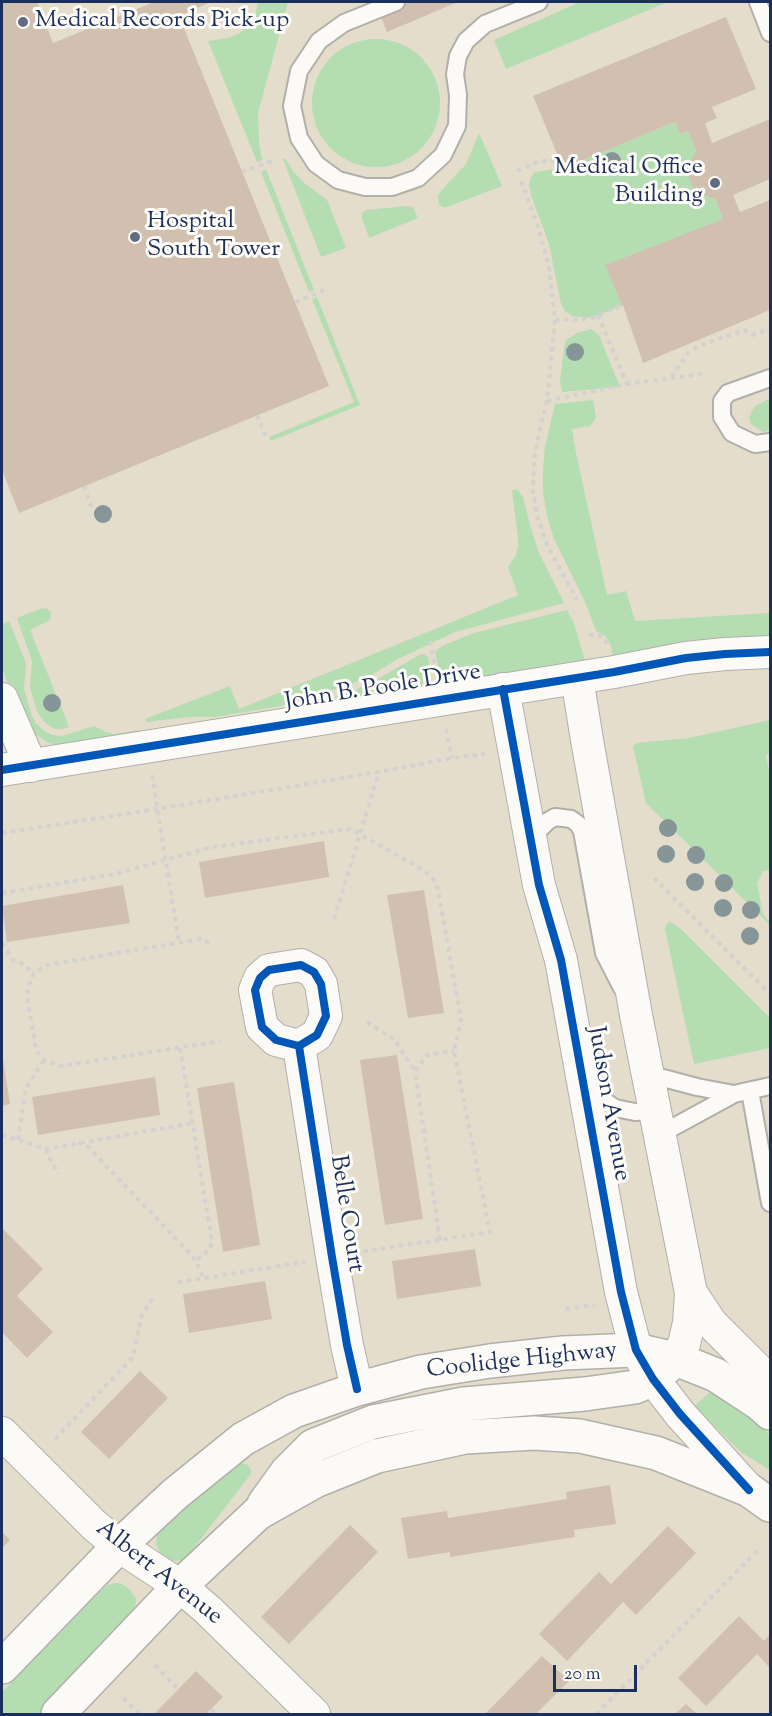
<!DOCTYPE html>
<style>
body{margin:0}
#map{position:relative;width:772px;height:1716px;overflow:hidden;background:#e4ddcc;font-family:"Sorts Mill Goudy",serif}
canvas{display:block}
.frame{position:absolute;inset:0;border:3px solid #1b2f5e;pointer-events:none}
.scale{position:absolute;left:553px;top:1665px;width:84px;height:27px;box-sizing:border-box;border:3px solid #1b2f5e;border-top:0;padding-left:8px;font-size:18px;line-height:21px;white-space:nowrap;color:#1b2f5e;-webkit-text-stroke:4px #fdfcf7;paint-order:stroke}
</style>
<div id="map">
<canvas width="772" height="1716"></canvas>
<div class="frame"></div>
<div class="scale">20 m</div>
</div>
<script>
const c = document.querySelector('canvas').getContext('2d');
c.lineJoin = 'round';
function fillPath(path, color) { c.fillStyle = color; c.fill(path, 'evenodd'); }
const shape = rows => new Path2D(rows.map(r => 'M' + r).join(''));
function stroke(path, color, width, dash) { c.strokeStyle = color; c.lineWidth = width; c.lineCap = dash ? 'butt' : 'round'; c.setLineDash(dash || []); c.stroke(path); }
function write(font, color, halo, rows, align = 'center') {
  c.font = font + ' "Sorts Mill Goudy",serif'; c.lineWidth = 6; c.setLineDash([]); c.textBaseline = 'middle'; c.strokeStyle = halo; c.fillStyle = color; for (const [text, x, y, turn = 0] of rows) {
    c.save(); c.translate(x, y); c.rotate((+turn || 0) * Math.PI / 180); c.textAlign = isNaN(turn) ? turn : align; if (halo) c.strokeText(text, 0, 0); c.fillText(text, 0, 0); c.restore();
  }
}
fillPath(shape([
 [258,2,288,2,258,113,259,143,262,160,257,162,208,41,228,38,238,34,247,28,255,17],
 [580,2,668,2,506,69,494,40],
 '312 103a64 64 0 1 1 128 0a64 64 0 1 1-128 0Z',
 [675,122,680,134,688,131,696,150,687,171,695,192,716,200,723,219,606,265,622,306,590,318,572,316,565,311,561,304,549,244,531,195,529,184,531,177,535,172,563,168],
 [479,133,502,186,447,207,442,207,439,204,438,196,440,192,466,164],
 [285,158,293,171,303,182,327,200,346,248,321,257,283,159],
 [266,169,314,290,309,292,261,172],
 [407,206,413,207,418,218,369,238,362,218,362,213,366,210],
 [317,297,360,405,271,441,269,437,354,402,312,299],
 [591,329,599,335,620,387,562,392,560,382,564,348,566,340,577,333],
 [770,398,770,430,763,432,751,424,749,418,754,407],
 [593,400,596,418,590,426,572,429,576,453,607,595,626,591,635,621,770,613,770,641,614,660,610,643,605,636,596,631,585,602,554,539,547,516,543,492,543,468,545,447,555,404],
 [517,489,523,497,530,525,539,553,564,603,455,632,396,660,370,676,352,684,281,706,215,717,189,717,146,722,145,719,230,686,239,709,518,595,508,567,516,555,518,547,518,537,512,490],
 [42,608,48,609,51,613,50,620,30,630,69,727,62,729,55,729,48,725,42,719,37,711,30,687,32,661,17,618],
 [567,610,574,623,586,664,442,688,435,651,444,645,474,633],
 [9,621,26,663,24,688,31,713,35,722,44,731,52,735,62,736,94,726,104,731,114,734,139,730,141,740,66,749,47,742,31,732,19,713,2,668,2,624],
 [421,654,425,655,428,657,433,690,310,705,351,692,374,681],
 [770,720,770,753,766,755,770,777,770,870,763,871,757,883,763,914,770,922,770,925,646,803,633,746,637,743,689,738],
 [670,922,680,928,770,1018,770,1048,694,1064,665,929,667,924],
 [710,1392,747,1414,770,1435,770,1470,742,1453,694,1406],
 [241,1463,248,1465,251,1470,251,1474,190,1553,182,1560,177,1561,171,1560,161,1555,156,1545,157,1533,166,1523,219,1478],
 [116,1583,122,1584,128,1588,136,1598,135,1609,130,1619,39,1714,2,1714,2,1692,104,1588,108,1585]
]), '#b4ddb2');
fillPath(shape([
 [2,2,37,2,53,43,154,2,211,2,179,16,329,386,19,513,2,470],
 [375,2,458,2,387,32],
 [726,17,756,89,712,107,717,118,705,123,712,143,770,119,770,179,733,195,740,212,770,200,770,310,643,363,623,305,622,306,605,265,723,219,716,200,695,192,686,171,696,150,688,131,680,134,675,122,563,168,533,96],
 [324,841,329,877,205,898,199,862],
 [123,885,130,923,7,942,2,906],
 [424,890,444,1013,408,1018,387,895],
 [397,1055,423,1219,385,1225,360,1060],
 [2,1059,3,1059,10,1104,2,1106],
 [155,1077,160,1115,38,1135,32,1097],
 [234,1082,260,1245,223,1252,197,1088],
 [2,1228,43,1269,17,1296,53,1332,27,1358,2,1332],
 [475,1249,481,1286,397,1299,392,1261],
 [265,1281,272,1319,189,1333,183,1294],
 [140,1371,168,1398,109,1459,81,1432],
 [610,1485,616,1524,574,1530,575,1537,450,1557,450,1552,408,1559,401,1518,447,1511,448,1518,567,1499,566,1492],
 [350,1525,378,1552,289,1644,261,1617],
 [668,1526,696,1553,636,1615,623,1602,567,1661,539,1634,599,1572,611,1584],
 [2,1532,10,1540,2,1548],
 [739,1616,764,1641,770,1634,770,1668,757,1654,706,1706,678,1678],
 [542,1656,569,1681,536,1714,485,1714],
 [196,1671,223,1697,206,1714,154,1714],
 [686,1704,697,1714,675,1714]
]), '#d1c0b0');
const lane = shape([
 [396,2,344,23,319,41,299,71,292,106,299,138,316,164,338,180,365,187,392,187,418,178,443,155,457,126,458,95,455,74,458,56,466,41,485,24,539,2],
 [758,2,770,33],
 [770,378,728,393,722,401,722,417,732,433,755,444,770,442],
 [533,844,538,831,548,821,555,817,571,819,578,824,582,831,604,953,622,988],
 [648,1074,697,1087,734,1094],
 [585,1086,597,1096,615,1108,635,1112,654,1111],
 [750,1091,770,1203],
 [659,1135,734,1094,770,1086]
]);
const street = shape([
 [577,678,587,740,636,1015,691,1293,689,1323,684,1344,676,1359],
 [503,689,539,885,561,960,621,1292,636,1350,653,1379,680,1414,749,1490],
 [2,699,31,766],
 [2,770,614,672,686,658,725,654,770,652],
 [299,1046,276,1040,262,1027,255,990,260,978,269,970,301,965,314,972,321,984,326,1016,317,1035,299,1046,332,1257,347,1345,357,1389],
 [691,1293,711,1323,770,1382],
 [2,1433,94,1525,119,1546,180,1586,209,1611,314,1714]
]);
const secondary = shape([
 [264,1504,287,1472,313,1446,373,1422,464,1404,585,1394,635,1387,653,1379,676,1359],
 [2,1667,119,1546,175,1494,243,1439,294,1411,357,1389,421,1372,490,1361,563,1353,636,1350,676,1359,716,1375,760,1404,770,1413],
 [58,1714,180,1586,258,1513,315,1481,377,1456,465,1437,534,1433,580,1436,656,1453,749,1490,770,1505]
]);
stroke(lane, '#b1afa9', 20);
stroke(street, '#b1afa9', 34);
stroke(secondary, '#b1afa9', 36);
stroke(shape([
 [517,171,540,161,560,161],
 [242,172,274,160],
 [521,181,538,227,549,266,555,320,547,401,538,438,534,460,533,491,537,516,548,547,577,600],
 [295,302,325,290],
 [598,315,627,384],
 [555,320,589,319,623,305],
 [671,377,688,353,698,346,744,330,754,335,770,328],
 [547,401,627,384,703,374],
 [257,415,267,439],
 [84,486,92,509],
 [589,635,598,635,603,637,608,645],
 [430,641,436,672],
 [446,729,452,758],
 [152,775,179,943],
 [2,833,157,809,379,772,452,758,485,754],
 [654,878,770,994],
 [2,893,115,874,208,848,340,830,351,829,425,871,433,879,438,889,461,1020,454,1051,490,1232,360,1252],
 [334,919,379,772],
 [2,943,13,960,23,964,34,973],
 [209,943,201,939,47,965,34,973,29,985,27,997,36,1050,44,1060,61,1066,221,1041],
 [367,1022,394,1039,415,1071],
 [180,1048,212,1241,210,1249,196,1261],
 [2,1135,46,1149,194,1123],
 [18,1140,26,1088,44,1060],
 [78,1143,88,1147,185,1248,196,1261,203,1277],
 [46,1149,50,1159,59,1174],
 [440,1240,415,1071,427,1055,454,1051],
 [178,1282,305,1262],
 [566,1309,595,1305],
 [55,1439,133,1357,141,1317,148,1305,154,1298],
 [155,1665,178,1689],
 [123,1698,140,1714],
 [211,1709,216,1714],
 [596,1714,759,1549]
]), '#d3d2d0', 4, [4.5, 4.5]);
stroke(lane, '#fbfaf7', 16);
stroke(street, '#fbfaf7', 32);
stroke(secondary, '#fbfaf7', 33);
stroke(shape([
 [503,689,539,885,561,960,621,1292,636,1350,653,1379,680,1414,749,1490],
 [2,770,614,672,686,658,725,654,770,652],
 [299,1046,276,1040,262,1027,255,990,260,978,269,970,301,965,314,972,321,984,326,1016,317,1035,299,1046,332,1257,347,1345,357,1389]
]), '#0057b8', 8);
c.fillStyle = '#859598';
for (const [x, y] of [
 [612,161],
 [575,352],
 [103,514],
 [52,703],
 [668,828],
 [666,854],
 [696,855],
 [695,882],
 [724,883],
 [723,908],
 [751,910],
 [750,936]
]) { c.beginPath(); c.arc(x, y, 9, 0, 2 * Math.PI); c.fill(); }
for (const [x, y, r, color] of [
 [23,22,6,"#616c84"],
 [715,183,6,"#616c84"],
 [135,237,6,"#616c84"]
]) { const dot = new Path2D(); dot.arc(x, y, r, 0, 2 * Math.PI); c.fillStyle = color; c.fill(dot); stroke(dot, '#fdfcf7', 2); }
write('24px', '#1b2f5e', '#fdfcf7', [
 ["Medical Records Pick-up",35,22],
 ["Medical Office",703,169,"right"],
 ["Building",703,197,"right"],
 ["Hospital",147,223],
 ["South Tower",147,251]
], 'left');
write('24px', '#1b2f5e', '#fdfcf7', [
 ["John B. Poole Drive",383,689,-9],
 ["Judson Avenue",607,1104,80],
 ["Belle Court",345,1214,81],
 ["Coolidge Highway",522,1362,-6],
 ["Albert Avenue",158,1574,38]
]);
</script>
